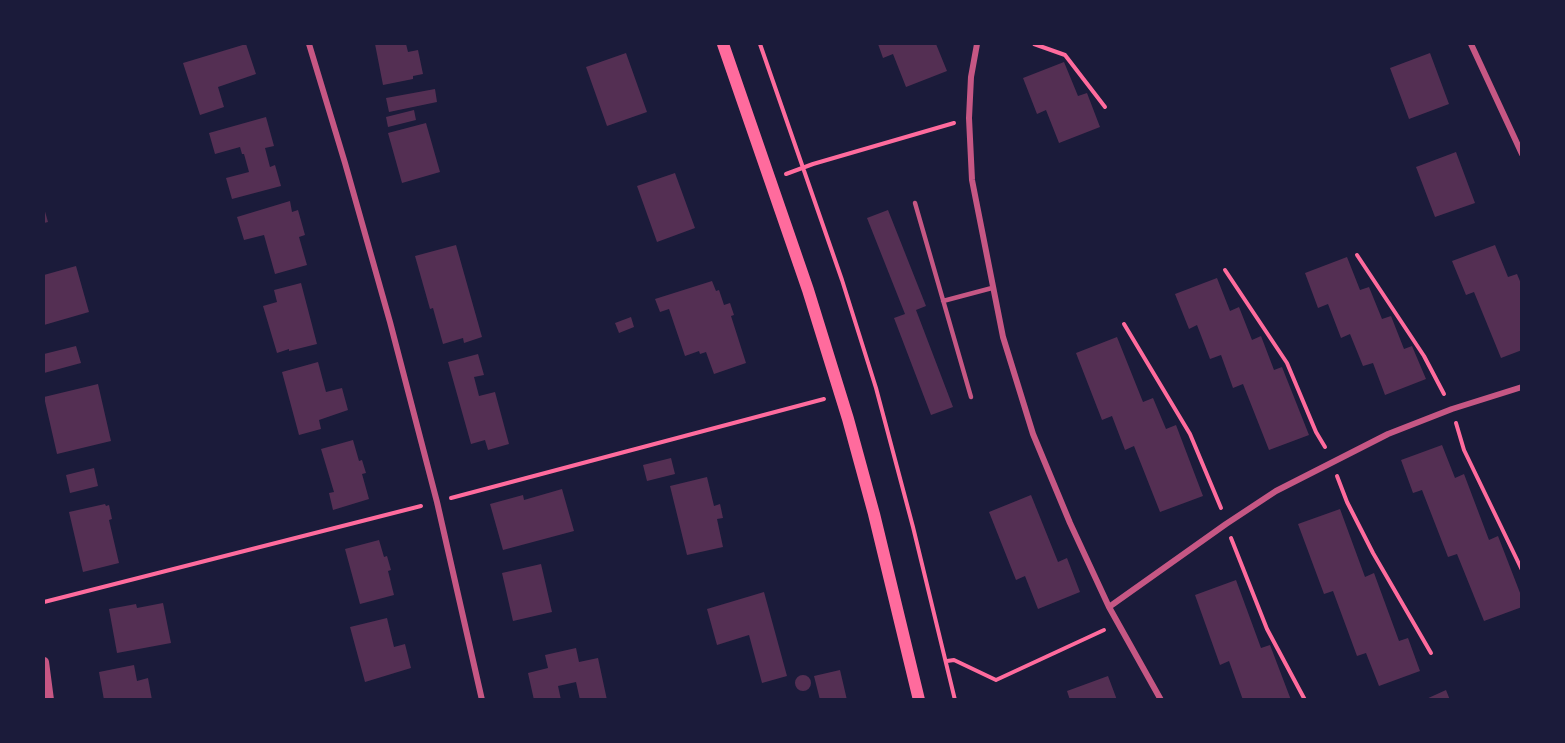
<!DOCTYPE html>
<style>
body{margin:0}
#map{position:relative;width:1565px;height:743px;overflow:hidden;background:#1b1b3a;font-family:Signika,sans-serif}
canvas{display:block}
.frame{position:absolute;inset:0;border:45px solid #1b1b3a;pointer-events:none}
</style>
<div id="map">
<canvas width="1565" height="743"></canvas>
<div class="frame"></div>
</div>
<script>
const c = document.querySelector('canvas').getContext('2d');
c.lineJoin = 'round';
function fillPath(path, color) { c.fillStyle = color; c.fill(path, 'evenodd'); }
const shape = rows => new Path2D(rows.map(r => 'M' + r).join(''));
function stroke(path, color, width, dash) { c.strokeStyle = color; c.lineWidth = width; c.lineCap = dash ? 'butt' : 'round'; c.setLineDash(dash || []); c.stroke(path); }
fillPath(shape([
 [246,44,256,74,218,87,224,107,200,115,183,63],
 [375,44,406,44,408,52,418,50,423,74,413,76,413,79,383,85],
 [878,44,936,44,947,71,906,87,893,54,883,58],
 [626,53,647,112,607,126,586,67],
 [1430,53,1449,104,1409,119,1390,68],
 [1064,62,1078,96,1087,93,1100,127,1059,143,1046,110,1037,114,1023,78],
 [435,89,437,102,389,112,386,98],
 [414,110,416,120,388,127,386,117],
 [266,117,274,146,265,148,270,167,275,165,281,186,232,199,226,178,249,172,244,154,242,154,240,147,215,154,209,133],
 [426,123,440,172,402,183,388,133],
 [1456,152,1475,203,1435,217,1416,167],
 [675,173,695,228,657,242,637,186],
 [290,201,292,212,298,210,305,235,299,237,307,265,275,274,264,235,244,240,237,217],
 [44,208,48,222,44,223],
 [888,210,926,306,916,310,953,407,931,415,894,318,905,314,867,218],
 [456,245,482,337,464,343,463,338,443,344,433,308,430,309,415,256],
 [1495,245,1508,277,1517,274,1522,286,1522,350,1501,358,1474,292,1466,295,1452,261],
 [1347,257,1360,290,1369,287,1382,319,1391,316,1404,349,1412,346,1426,379,1385,395,1373,363,1363,366,1350,334,1341,338,1328,304,1318,308,1305,273],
 [76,266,89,312,44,325,44,275],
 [1217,278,1230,311,1239,307,1252,340,1261,336,1274,370,1282,367,1309,435,1269,450,1243,384,1233,388,1221,355,1210,359,1197,325,1189,329,1175,294],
 [712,281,716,291,719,290,724,305,730,303,734,315,731,316,746,363,714,374,706,352,700,354,699,351,685,356,669,309,660,312,655,299],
 [301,283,317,344,289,351,289,349,277,353,263,306,277,302,274,290],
 [631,317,634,327,619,333,615,323],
 [1117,337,1143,402,1153,398,1166,429,1176,425,1203,496,1160,512,1134,446,1125,450,1112,416,1102,420,1076,353],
 [76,346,81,363,44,373,44,354],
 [478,354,484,375,474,377,479,396,495,392,509,444,488,450,485,440,471,444,448,362],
 [318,362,326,392,342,388,348,410,319,420,321,429,299,435,282,372],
 [98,384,111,441,57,454,44,397],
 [353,440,359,461,362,460,366,473,362,474,369,499,333,510,329,493,334,492,321,449],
 [1442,445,1455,478,1464,474,1489,540,1498,536,1522,598,1522,607,1484,621,1457,554,1448,557,1422,490,1413,493,1401,460],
 [671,458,675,474,647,481,643,465],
 [94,468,98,486,70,493,66,475],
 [707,477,714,506,720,504,723,518,717,519,723,547,687,555,670,486],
 [562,489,574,531,503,550,490,504,523,495,524,500],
 [1031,495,1058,562,1067,558,1080,592,1038,609,1025,576,1016,580,989,512],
 [105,504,106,506,109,505,112,519,109,520,119,563,83,572,69,512],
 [1340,509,1365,577,1374,573,1399,641,1408,638,1420,671,1379,686,1366,653,1357,656,1333,591,1324,594,1298,524],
 [379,540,384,557,387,556,391,570,388,571,394,595,360,604,345,549],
 [541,564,552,612,513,621,502,573],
 [1236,580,1261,648,1270,645,1291,700,1243,700,1229,661,1220,665,1195,595],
 [764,592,787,676,762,683,749,635,717,645,707,609],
 [163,603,171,643,117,653,109,609,136,604,137,608],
 [387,618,394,647,405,644,411,668,365,682,350,627],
 [576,648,579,662,598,658,607,700,580,700,576,682,558,686,561,700,534,700,528,673,548,668,545,655],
 [134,665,137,681,148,678,152,700,104,700,99,672],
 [840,670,847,700,820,700,814,676],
 '795 683a8 8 0 1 1 16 0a8 8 0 1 1-16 0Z',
 [1108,676,1117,700,1070,700,1067,691],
 [1446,690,1450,700,1424,700]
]), '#542f53');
stroke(shape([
 [760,44,842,280,876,388,913,527,955,700],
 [1034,44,1065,55,1105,107],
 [786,174,813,164,954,123],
 [1357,255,1424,356,1444,394],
 [1225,270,1287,363,1316,432,1325,447],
 [1124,324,1190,434,1221,508],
 [1456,423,1464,450,1522,570],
 [1337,476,1347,502,1373,553,1431,653],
 [451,498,824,399],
 [1231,538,1267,629,1305,700],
 [44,602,421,506],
 [947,661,954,660,996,680,1104,630]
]), '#ff6b9d', 4);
stroke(shape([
 [915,203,971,397],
 [943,301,992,288]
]), '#c65784', 4.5);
stroke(shape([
 [309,44,345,163,390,322,437,502,482,700],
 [977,44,971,77,969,118,972,180,1003,337,1033,434,1070,523,1109,607,1161,700],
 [1471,44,1522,154],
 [1109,607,1226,524,1276,491,1388,434,1452,409,1522,387]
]), '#c65784', 6);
stroke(shape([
 [44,662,49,700]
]), '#c65784', 10);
stroke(shape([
 [723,44,808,290,848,419,874,514,919,700]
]), '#ff6b9d', 12);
</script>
